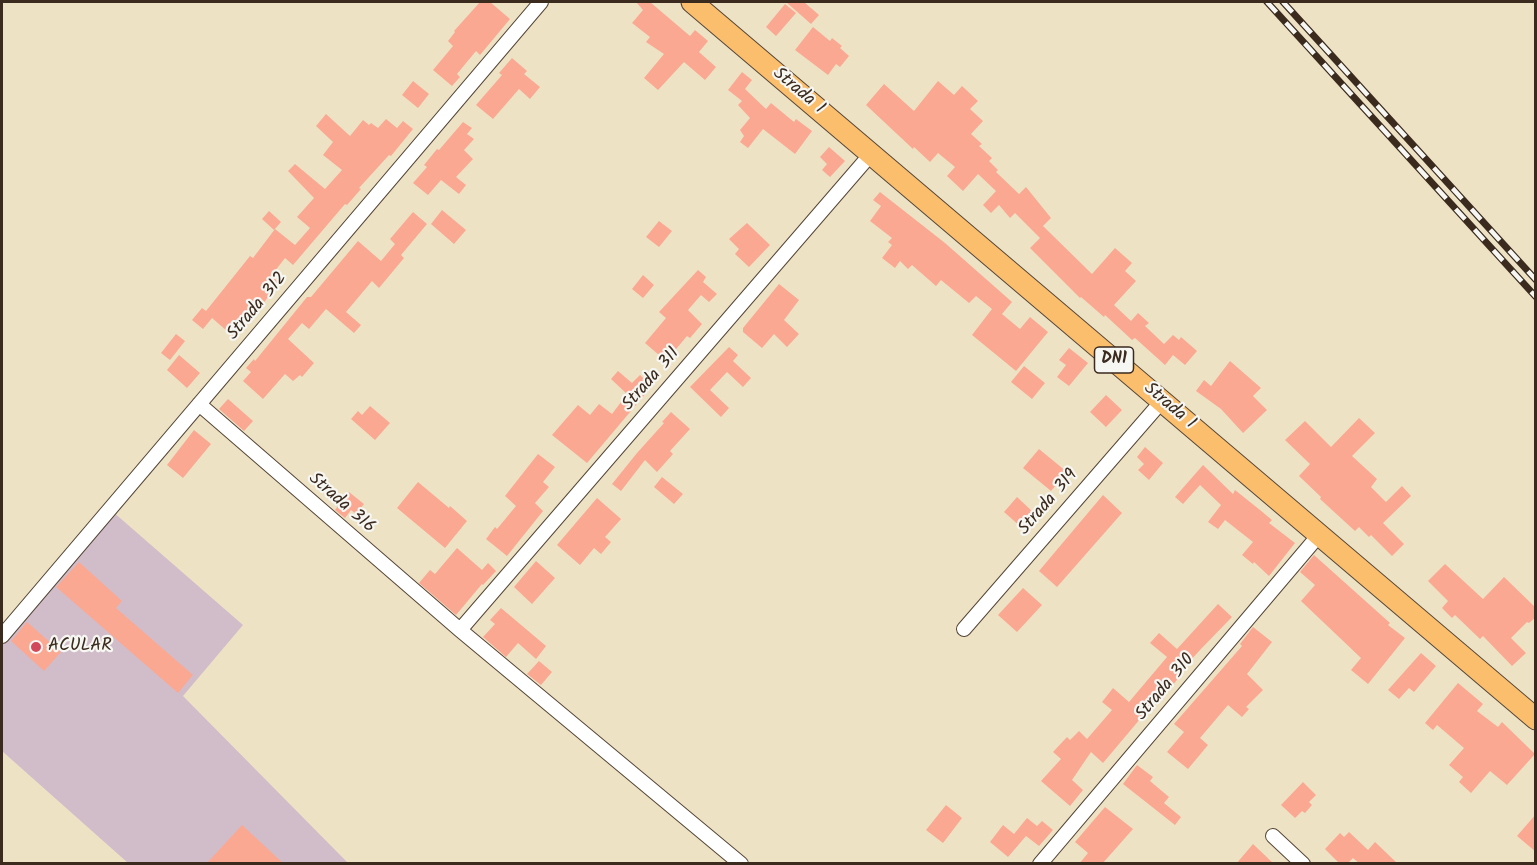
<!DOCTYPE html>
<style>
body{margin:0}
#map{position:relative;width:1537px;height:865px;overflow:hidden;background:#eee2c5;font-family:Kalam,sans-serif}
canvas{display:block}
.frame{position:absolute;inset:0;border:3px solid #3b2a1e;pointer-events:none}
</style>
<div id="map">
<canvas width="1537" height="865"></canvas>
<div class="frame"></div>
</div>
<script>
const c = document.querySelector('canvas').getContext('2d');
c.lineJoin = 'round';
function fillPath(path, color) { c.fillStyle = color; c.fill(path, 'evenodd'); }
const shape = rows => new Path2D(rows.map(r => 'M' + r).join(''));
function stroke(path, color, width, dash) { c.strokeStyle = color; c.lineWidth = width; c.lineCap = dash ? 'butt' : 'round'; c.setLineDash(dash || []); c.stroke(path); }
function write(font, color, halo, rows, align = 'center') {
  c.font = font + ' Kalam,sans-serif'; c.lineWidth = 4.5; c.setLineDash([]); c.textBaseline = 'middle'; c.strokeStyle = halo; c.fillStyle = color; for (const [text, x, y, turn = 0] of rows) {
    c.save(); c.translate(x, y); c.rotate((+turn || 0) * Math.PI / 180); c.textAlign = isNaN(turn) ? turn : align; if (halo) c.strokeText(text, 0, 0); c.fillText(text, 0, 0); c.restore();
  }
}
fillPath(shape([
 [112,511,243,625,183,696,348,863,128,863,2,751,2,642]
]), '#d1bdca');
fillPath(shape([
 [480,2,490,2,510,19,480,55,476,51,457,74,460,77,452,86,433,70,453,46,448,41,455,32,454,31],
 [636,2,650,2,690,36,695,30,708,41,699,52,716,67,705,80,684,62,658,90,644,78,664,54,646,42,650,37,632,23,643,10],
 [786,2,804,2,819,15,811,24],
 [785,4,796,13,776,36,766,27],
 [813,27,830,41,832,38,842,46,840,48,849,56,840,67,836,64,828,75,795,50],
 [512,58,527,71,524,74,540,87,530,99,519,89,493,119,476,105,502,75,499,73],
 [742,72,752,80,745,89,766,109,771,103,794,122,796,119,812,131,795,154,763,129,748,148,740,142,744,136,740,130,750,118,738,105,742,101,728,90],
 [413,81,429,94,418,108,402,95],
 [938,81,954,95,962,86,978,101,970,109,983,121,971,134,982,144,979,146,992,158,989,161,998,170,996,172,1019,194,1026,187,1051,218,1043,226,1092,274,1115,248,1132,263,1125,271,1136,281,1114,305,1131,321,1138,313,1149,323,1145,326,1164,344,1173,335,1179,340,1181,337,1197,351,1185,365,1173,355,1165,365,1135,338,1132,340,1105,315,1104,317,1081,297,1080,298,1030,248,1040,238,1015,213,1010,218,999,205,991,213,983,205,996,191,978,174,963,191,947,176,955,167,938,153,930,162,914,147,913,149,866,105,884,84,914,111],
 [326,114,350,136,363,120,369,125,371,123,378,128,386,119,397,128,403,121,413,129,391,156,389,155,359,188,361,189,347,205,345,204,293,265,285,258,271,276,279,282,257,312,235,338,212,318,203,329,192,320,202,308,206,311,250,256,253,258,275,229,295,245,310,228,297,217,314,198,288,171,295,164,325,189,342,170,323,155,333,142,316,126],
 [463,122,472,128,467,134,474,139,464,150,473,159,456,177,466,185,459,194,441,180,428,195,413,183,427,167,424,165,437,149,439,150],
 [829,147,845,161,830,177,822,170,827,164,820,157],
 [880,192,945,243,1012,302,1002,314,1020,329,1030,317,1048,332,1016,371,972,335,992,309,976,296,969,303,941,280,936,286,912,265,908,269,900,261,895,268,882,258,892,245,888,242,892,238,870,221,881,206,873,200],
 [442,210,466,230,454,244,431,224],
 [269,211,281,222,274,230,262,219],
 [413,212,427,224,401,255,404,258,379,288,372,281,346,312,361,325,354,333,326,309,309,329,302,323,288,339,314,363,302,377,300,375,293,381,285,374,263,399,243,381,251,372,246,368,254,359,255,361,307,297,311,297,358,241,381,261,395,244,390,239],
 [659,221,672,231,659,247,646,237],
 [747,223,770,245,749,267,735,254,739,249,729,239],
 [698,270,706,277,703,282,717,294,709,302,701,295,688,310,702,324,690,338,687,336,666,361,645,343,666,318,659,312],
 [643,275,654,285,643,298,632,289],
 [779,284,799,300,784,320,799,334,787,347,774,334,762,348,743,332,743,328],
 [176,334,185,341,170,360,161,353],
 [729,347,738,355,733,361,751,378,743,387,727,372,710,390,729,408,721,417,690,387],
 [1069,348,1088,363,1069,386,1057,377,1066,365,1059,360],
 [179,355,200,373,187,388,167,370],
 [1230,361,1261,388,1253,396,1267,410,1243,433,1221,409,1196,391,1204,380,1211,386],
 [1024,366,1045,383,1032,399,1011,382],
 [618,371,632,383,640,375,652,386,587,463,552,435,578,405,590,415,599,404,612,414,627,394,611,379],
 [1106,395,1122,410,1106,427,1090,412],
 [228,399,253,421,244,431,219,409],
 [370,406,390,423,375,440,351,419,358,411,362,415],
 [671,412,690,429,670,451,673,454,657,472,645,460,621,491,612,484,637,453,664,423,662,422],
 [1359,418,1375,433,1352,456,1377,479,1371,487,1386,502,1402,486,1411,496,1383,523,1404,544,1392,556,1371,535,1369,537,1359,527,1355,531,1320,499,1321,497,1299,476,1310,464,1285,440,1305,421,1331,447],
 [194,430,211,444,183,478,167,465],
 [1145,447,1163,463,1149,480,1138,470,1144,464,1137,457],
 [1039,449,1067,472,1051,491,1023,468],
 [538,454,555,467,543,482,549,487,535,503,543,511,507,556,486,539,495,527,497,529,516,506,505,496],
 [1203,465,1233,494,1235,490,1260,510,1272,520,1269,523,1295,543,1269,576,1254,562,1253,564,1242,555,1253,542,1225,520,1218,529,1208,522,1221,505,1200,485,1183,504,1175,497],
 [662,477,683,494,674,504,654,487],
 [418,482,449,508,450,506,467,521,445,548,397,508],
 [349,492,364,504,356,514,351,510,345,518,335,510],
 [1103,495,1122,513,1057,587,1039,571],
 [1017,497,1034,513,1021,527,1004,512],
 [597,498,621,519,605,537,611,542,601,554,594,548,580,565,557,545],
 [457,548,482,570,488,563,496,571,483,585,482,584,456,615,419,583,430,570,435,574],
 [1314,555,1390,623,1388,625,1405,638,1368,684,1351,670,1361,658,1301,601,1315,585,1300,572],
 [536,561,555,578,532,604,514,587],
 [79,562,122,601,116,608,193,675,178,693,56,587],
 [1445,564,1483,599,1504,577,1536,608,1536,617,1529,623,1527,622,1511,638,1526,653,1512,666,1483,636,1480,639,1455,615,1452,618,1442,608,1448,601,1428,581],
 [1023,588,1042,605,1017,632,998,615],
 [1218,604,1232,617,1200,650,1179,673,1181,675,1167,692,1153,708,1151,706,1103,763,1091,752,1072,780,1083,790,1070,806,1041,781,1061,759,1053,752,1067,737,1070,740,1079,731,1087,739,1112,710,1102,702,1113,688,1129,702,1167,657,1150,643,1159,633,1177,649],
 [501,608,546,646,536,659,518,643,506,657,483,637,495,624,490,620],
 [27,622,61,652,44,671,11,641],
 [1253,627,1272,642,1247,674,1263,690,1246,707,1249,709,1242,717,1228,705,1200,738,1208,745,1188,769,1167,752,1184,732,1174,724,1242,646,1240,644],
 [1421,653,1436,666,1414,692,1409,688,1399,699,1388,690],
 [539,661,552,672,541,685,527,674],
 [1458,683,1483,704,1477,711,1498,727,1502,722,1535,754,1507,785,1490,771,1471,793,1459,782,1463,777,1449,765,1464,748,1437,725,1433,730,1425,723],
 [1137,765,1153,777,1150,781,1169,797,1164,803,1181,817,1175,825,1123,784],
 [1303,782,1316,795,1309,802,1312,805,1305,813,1302,811,1295,818,1281,805],
 [946,805,962,818,943,843,926,830],
 [1105,807,1133,829,1102,864,1079,864,1088,853,1075,842],
 [1536,814,1536,852,1517,836],
 [1027,818,1037,826,1042,821,1053,830,1039,846,1026,836,1008,857,990,842,1003,825,1014,834],
 [242,825,284,864,206,864],
 [1349,832,1368,850,1375,842,1398,864,1360,864,1353,858,1347,864,1340,864,1325,849,1340,833,1344,837],
 [1253,844,1274,864,1236,864]
]), '#fba892');
const minor = shape([
 [199,404,460,630,741,864],
 [964,629,1162,401],
 [460,630,871,154],
 [2,636,541,2],
 [1273,836,1303,864],
 [1040,864,1319,535]
]);
const primary = shape([
 [692,2,1536,719]
]);
stroke(minor, '#564637', 16);
stroke(primary, '#564637', 23);
stroke(minor, '#fff', 14);
stroke(primary, '#fabe6d', 21);
const rail = shape([
 [1267,2,1536,297],
 [1283,2,1536,280]
]);
stroke(rail, '#3b2a1e', 7);
stroke(rail, '#f6f6f2', 4.5, [14]);
for (const [x, y, r, color] of [
 [36,647,6,"#d1495b"]
]) { const dot = new Path2D(); dot.arc(x, y, r, 0, 2 * Math.PI); c.fillStyle = color; c.fill(dot); stroke(dot, '#f6f6f2', 2); }
for (const [x, y, w] of [
 [1114,360,39]
]) { const box = new Path2D(); box.roundRect(x - w / 2, y - 13, w, 26, 4.5); c.fillStyle = '#f6f6f2'; c.fill(box); stroke(box, '#3b2a1e', 1.5); }
write('bold 16px', '#3b2a1e', null, [
 ["DN1",1114,360]
]);
write('18px', '#3b2a1e', '#f6f6f2', [
 ["Strada 1",798,92,40],
 ["Strada 312",258,307,-50],
 ["Strada 311",652,380,-49],
 ["Strada 1",1169,407,40],
 ["Strada 319",1049,503,-49],
 ["Strada 316",341,504,41],
 ["Strada 310",1166,688,-50]
]);
write('18px', '#3b2a1e', '#f6f6f2', [
 ["ACULAR",48,647]
], 'left');
</script>
